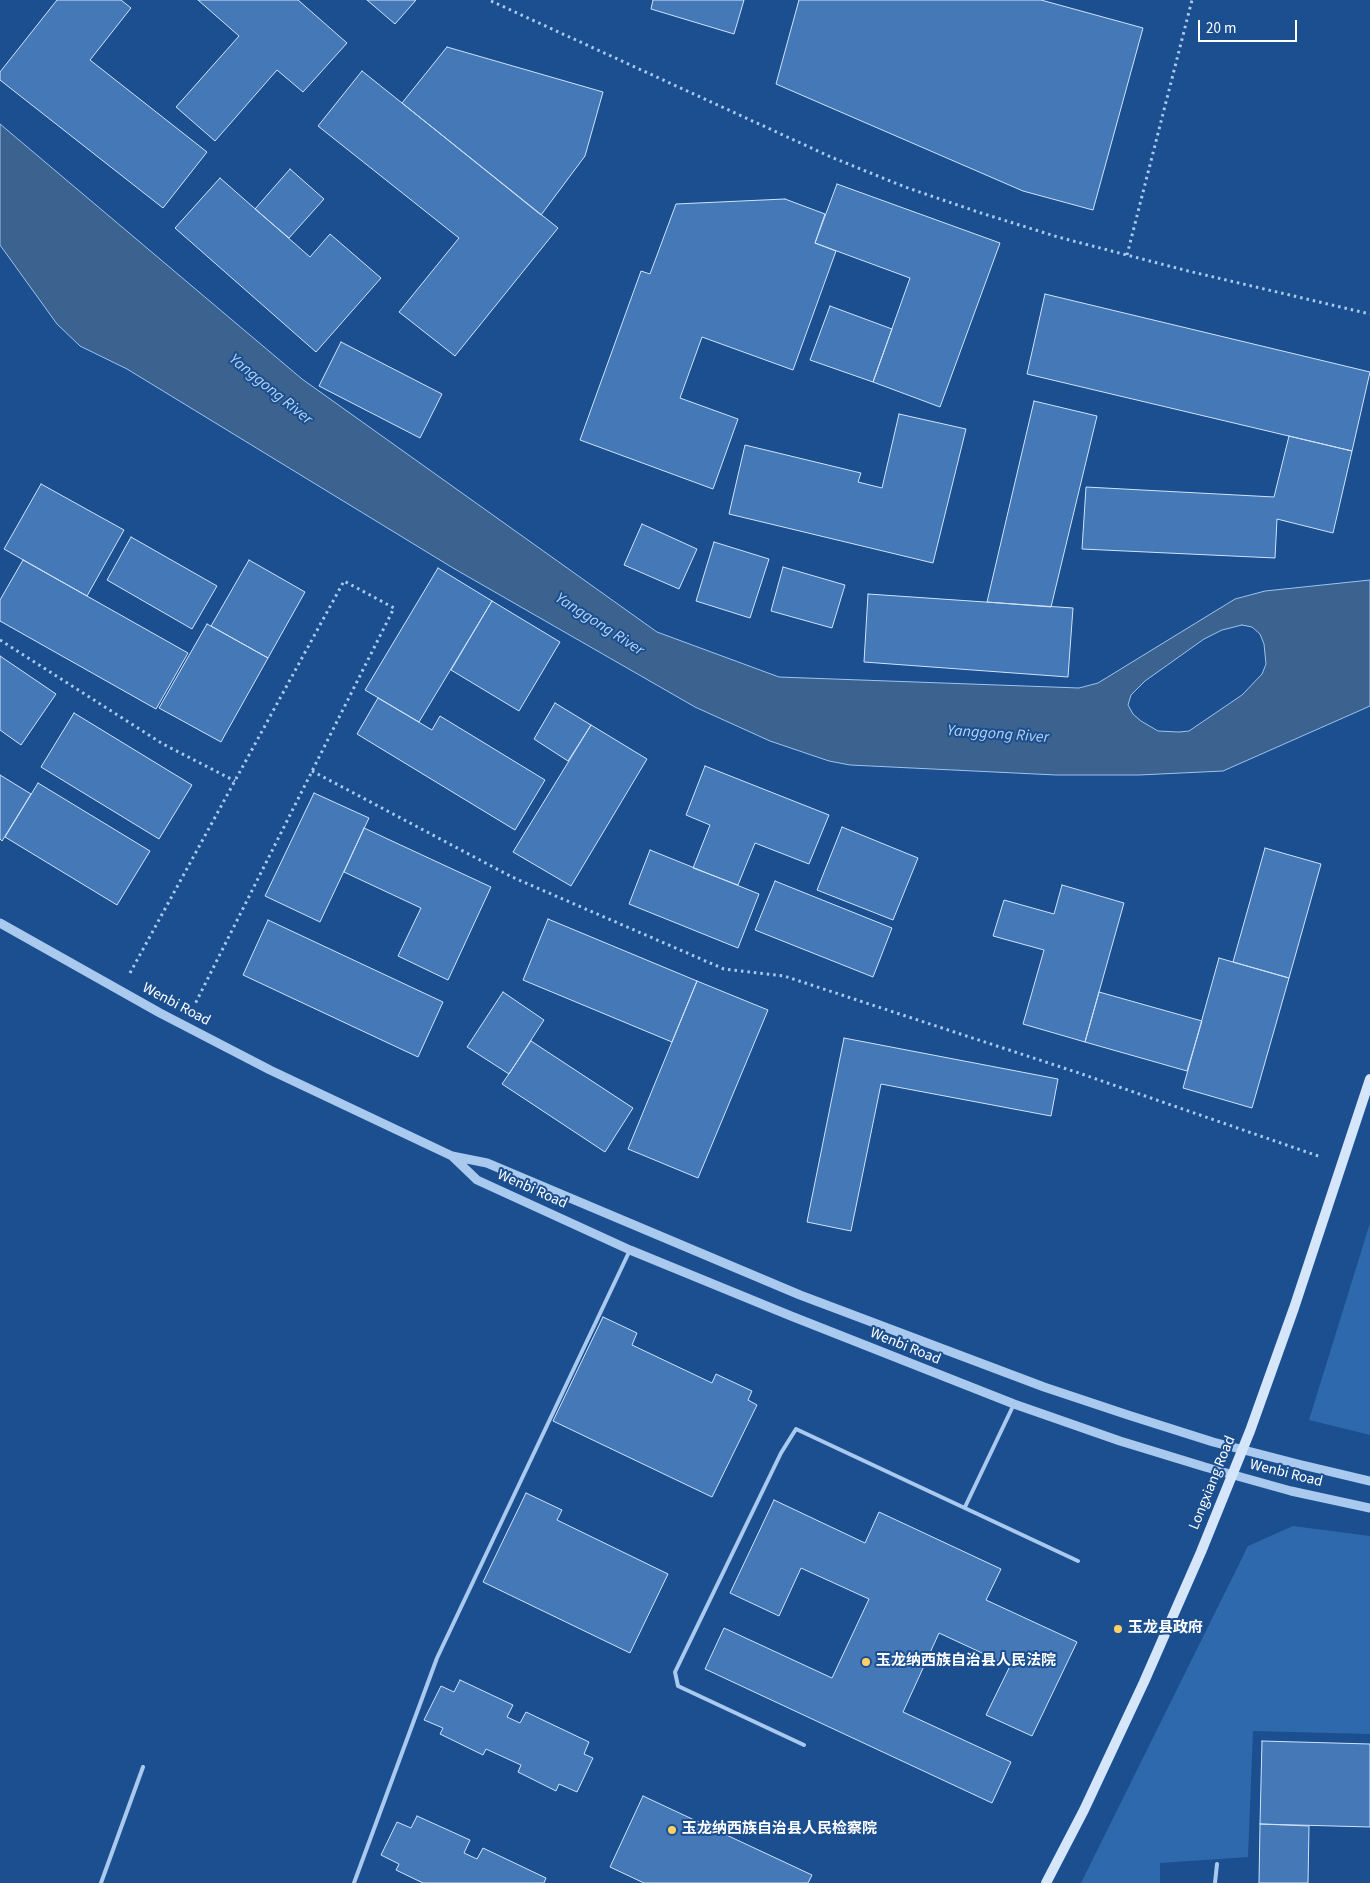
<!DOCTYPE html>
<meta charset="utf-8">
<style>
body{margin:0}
#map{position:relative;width:1370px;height:1883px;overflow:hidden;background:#1b4f8f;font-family:"Source Sans 3",sans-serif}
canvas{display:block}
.scale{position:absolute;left:1198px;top:20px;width:99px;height:22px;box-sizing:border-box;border:2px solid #fff;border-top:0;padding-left:6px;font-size:15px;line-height:18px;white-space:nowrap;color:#fff;-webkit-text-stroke:4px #1b4f8f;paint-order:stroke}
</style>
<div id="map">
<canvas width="1370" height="1883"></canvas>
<div class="scale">20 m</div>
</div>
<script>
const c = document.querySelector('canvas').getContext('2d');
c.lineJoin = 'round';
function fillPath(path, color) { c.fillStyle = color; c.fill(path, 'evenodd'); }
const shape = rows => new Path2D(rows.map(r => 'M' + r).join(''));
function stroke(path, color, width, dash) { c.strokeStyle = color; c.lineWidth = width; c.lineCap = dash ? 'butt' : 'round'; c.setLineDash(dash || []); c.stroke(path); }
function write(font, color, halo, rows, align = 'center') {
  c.font = font + ' "Source Sans 3","Noto Sans SC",sans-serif'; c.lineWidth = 4; c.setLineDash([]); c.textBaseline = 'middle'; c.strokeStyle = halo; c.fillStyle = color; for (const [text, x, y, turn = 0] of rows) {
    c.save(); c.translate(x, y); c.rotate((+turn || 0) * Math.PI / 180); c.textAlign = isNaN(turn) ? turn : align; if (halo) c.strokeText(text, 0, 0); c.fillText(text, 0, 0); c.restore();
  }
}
fillPath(shape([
 [1370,1223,1370,1435,1309,1420],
 [1293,1526,1370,1536,1370,1734,1253,1731,1248,1857,1160,1863,1160,1883,1081,1883,1248,1546]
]), '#2e69ad');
const water = shape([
 [0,124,302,379,657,632,779,677,1079,688,1098,683,1235,599,1265,591,1370,580,1370,706,1223,771,1139,775,1056,775,850,765,829,761,770,741,695,707,453,568,127,369,80,346,57,324,0,245,0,124],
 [1242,625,1252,627,1260,634,1264,644,1266,664,1262,674,1242,695,1189,731,1179,732,1158,731,1141,721,1133,714,1128,705,1131,695,1145,681,1204,639,1222,630,1242,625]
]);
fillPath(water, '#3c6290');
stroke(water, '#9cc4f0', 1);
const building = shape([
 [57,0,121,0,131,8,90,60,207,152,163,208,0,80,0,72,57,0],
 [198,0,298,0,347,43,303,92,277,70,215,141,176,107,239,36,198,0],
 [367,0,416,0,395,24,367,0],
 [653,0,744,0,734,34,651,9,653,0],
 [799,0,1041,0,1143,28,1093,210,1023,191,776,84,799,0],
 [447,47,603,92,585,156,541,215,402,103,447,47],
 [362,71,558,228,455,356,399,312,459,238,318,126,362,71],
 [290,169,324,199,289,238,255,209,290,169],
 [220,178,310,257,330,234,381,278,316,352,175,228,220,178],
 [837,184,1000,243,940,407,873,382,910,278,815,243,837,184],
 [785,199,825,214,815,243,836,251,793,370,702,337,680,398,738,419,713,489,580,440,641,271,650,274,676,204,785,199],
 [1045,294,1370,372,1352,451,1027,374,1045,294],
 [830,306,892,329,873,382,810,360,830,306],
 [341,342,442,394,420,438,319,386,341,342],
 [1034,401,1097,416,1051,607,987,602,1034,401],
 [899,414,966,429,933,563,729,514,745,445,861,473,858,482,882,488,899,414],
 [1289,436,1352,451,1333,533,1277,519,1275,558,1082,549,1086,487,1274,497,1289,436],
 [41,484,124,530,87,596,4,549,41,484],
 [642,524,697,549,679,589,624,565,642,524],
 [131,537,217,586,192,629,107,580,131,537],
 [714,542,769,559,750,618,696,601,714,542],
 [23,560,188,653,156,709,0,621,0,600,23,560],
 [249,560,305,592,268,658,211,626,249,560],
 [783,567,845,585,832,628,771,611,783,567],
 [438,568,492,601,419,722,365,690,438,568],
 [868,594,1073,608,1068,677,864,662,868,594],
 [492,601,560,642,519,711,451,670,492,601],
 [207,624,268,658,221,742,159,708,207,624],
 [0,656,56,694,21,745,0,730,0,656],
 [378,698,432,730,440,716,545,780,515,830,357,734,378,698],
 [555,703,591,725,568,761,534,739,555,703],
 [74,713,192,785,159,839,41,767,74,713],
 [591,725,647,759,571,886,513,852,591,725],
 [705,766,829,815,809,864,755,843,738,885,693,868,710,825,686,815,705,766],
 [0,775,31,794,2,841,0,839,0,775],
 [38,783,150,851,117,905,5,837,38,783],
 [314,793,369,818,320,922,265,896,314,793],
 [842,827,918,858,893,920,817,890,842,827],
 [364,828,491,887,448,980,398,956,421,908,344,872,364,828],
 [1265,848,1321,864,1289,978,1233,962,1265,848],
 [650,850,759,894,738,948,629,904,650,850],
 [775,881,892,928,873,977,755,930,775,881],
 [1062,885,1124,903,1085,1042,1023,1024,1044,950,993,936,1004,900,1054,914,1062,885],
 [548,919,697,981,672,1042,523,980,548,919],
 [268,920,443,1002,418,1057,243,975,268,920],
 [1219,958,1289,978,1252,1108,1183,1088,1219,958],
 [697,981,768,1010,698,1178,628,1149,697,981],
 [503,992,544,1020,509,1074,467,1047,503,992],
 [1099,992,1202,1021,1187,1071,1085,1042,1099,992],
 [844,1038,1058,1079,1051,1116,881,1084,851,1231,807,1222,844,1038],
 [531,1041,633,1108,605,1152,502,1084,531,1041],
 [603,1317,637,1333,632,1345,712,1383,716,1374,752,1391,748,1400,757,1405,712,1497,553,1421,603,1317],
 [526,1493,562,1510,557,1520,668,1574,630,1653,483,1582,526,1493],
 [774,1500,865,1543,879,1512,1001,1569,986,1600,1077,1642,1032,1736,986,1715,1010,1666,939,1633,903,1712,1011,1762,992,1803,705,1669,724,1628,832,1678,869,1599,801,1568,779,1616,730,1593,774,1500],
 [460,1680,513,1705,507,1717,520,1723,526,1712,589,1742,584,1754,593,1758,577,1792,559,1784,556,1791,518,1772,521,1765,486,1749,483,1755,440,1734,443,1728,424,1720,441,1686,454,1692,460,1680],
 [1262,1741,1370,1744,1370,1827,1260,1824,1262,1741],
 [643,1796,812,1875,808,1883,644,1883,610,1867,643,1796],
 [417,1816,470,1840,464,1853,477,1859,483,1848,546,1878,544,1883,423,1883,396,1870,399,1864,381,1855,397,1822,411,1828,417,1816],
 [1260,1824,1309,1826,1308,1883,1259,1883,1260,1824]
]);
fillPath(building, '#4478b7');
stroke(building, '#cfe3fa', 1);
stroke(shape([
 [491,1,831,157,905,187,981,213,1058,237,1188,271,1370,314],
 [1127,255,1192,0],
 [0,640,163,744,235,781],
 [312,771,512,877,724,969,784,976,1076,1072,1321,1157],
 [130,973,344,581,394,608,194,1006]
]), '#a9c9ee', 3, [2.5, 4]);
stroke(shape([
 [965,1507,1014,1404],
 [804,1745,678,1686,675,1672,781,1453,796,1429,1078,1561],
 [101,1883,143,1767],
 [354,1883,437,1658,630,1250],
 [1215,1883,1217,1864]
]), '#a9c9ee', 4);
stroke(shape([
 [0,923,160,1013,270,1070,452,1156,487,1163,800,1295,1044,1387,1128,1415,1213,1442,1298,1464,1370,1481],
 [452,1156,477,1180,630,1250,791,1316,1014,1404,1120,1441,1205,1467,1291,1491,1370,1508]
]), '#a9c9ee', 9);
stroke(shape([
 [1046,1883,1084,1810,1144,1682,1201,1552,1250,1431,1294,1308,1370,1079]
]), '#d6e6fa', 10);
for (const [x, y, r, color] of [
 [1118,1629,5,"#ffd166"],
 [866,1662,5,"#ffd166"],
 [672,1830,5,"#ffd166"]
]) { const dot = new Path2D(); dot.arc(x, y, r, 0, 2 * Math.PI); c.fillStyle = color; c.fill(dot); stroke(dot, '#1b4f8f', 2); }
write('15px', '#fff', '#1b4f8f', [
 ["Wenbi Road",176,1005,28],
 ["Wenbi Road",532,1190,24],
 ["Wenbi Road",905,1347,22],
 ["Wenbi Road",1286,1474,14],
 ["Longxiang Road",1213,1483,-68]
]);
write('bold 15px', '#fff', '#1b4f8f', [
 ["玉龙县政府",1128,1629],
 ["玉龙纳西族自治县人民法院",876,1662],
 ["玉龙纳西族自治县人民检察院",682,1830]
], 'left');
write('italic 16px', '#b5d3f5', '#1b4f8f', [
 ["Yanggong River",270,390,39],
 ["Yanggong River",599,625,33],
 ["Yanggong River",998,735,4]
]);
</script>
